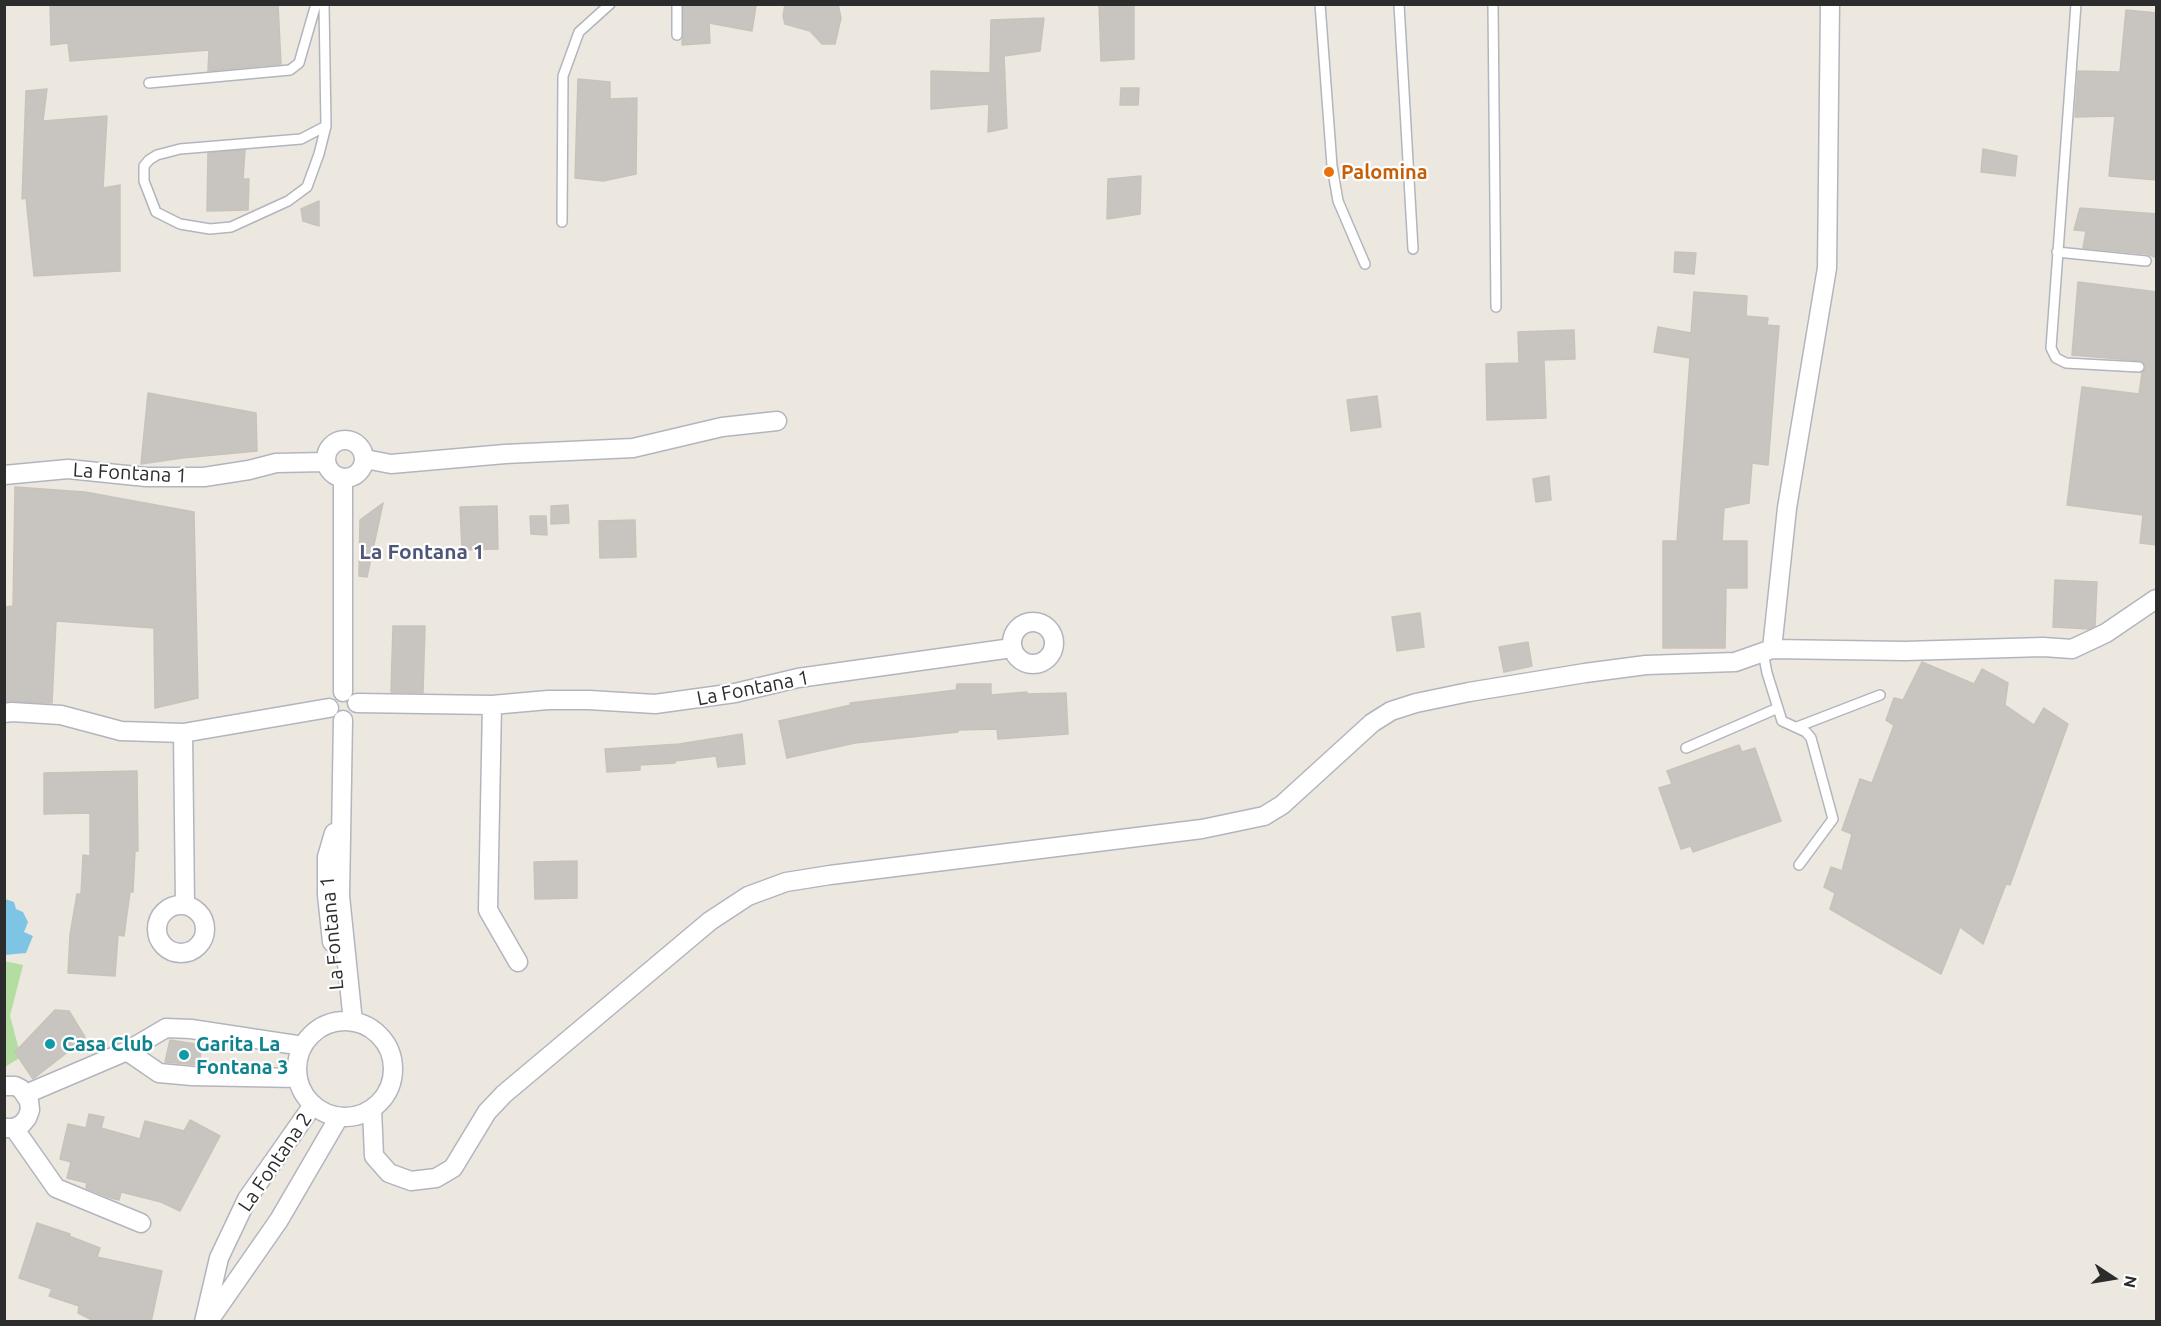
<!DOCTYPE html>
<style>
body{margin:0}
#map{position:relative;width:2161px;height:1326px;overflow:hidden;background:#ece8e0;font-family:Ubuntu,sans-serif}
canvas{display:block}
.frame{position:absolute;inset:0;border:6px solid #2c2c2c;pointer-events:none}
.north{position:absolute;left:2083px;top:1248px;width:60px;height:60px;-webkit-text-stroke:4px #fff;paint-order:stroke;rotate:102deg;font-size:16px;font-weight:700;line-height:24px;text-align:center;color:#2c2c2c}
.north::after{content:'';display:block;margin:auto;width:21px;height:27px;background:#2c2c2c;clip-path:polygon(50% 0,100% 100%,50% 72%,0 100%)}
</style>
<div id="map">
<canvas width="2161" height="1326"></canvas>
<div class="frame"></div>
<div class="north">N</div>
</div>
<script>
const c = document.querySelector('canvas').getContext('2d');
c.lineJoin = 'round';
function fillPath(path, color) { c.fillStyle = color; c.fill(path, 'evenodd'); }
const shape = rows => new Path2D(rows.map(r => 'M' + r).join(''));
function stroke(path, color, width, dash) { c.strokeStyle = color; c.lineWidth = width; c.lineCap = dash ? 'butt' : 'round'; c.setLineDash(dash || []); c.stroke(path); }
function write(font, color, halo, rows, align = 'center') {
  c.font = font + ' Ubuntu,sans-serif'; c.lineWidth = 4.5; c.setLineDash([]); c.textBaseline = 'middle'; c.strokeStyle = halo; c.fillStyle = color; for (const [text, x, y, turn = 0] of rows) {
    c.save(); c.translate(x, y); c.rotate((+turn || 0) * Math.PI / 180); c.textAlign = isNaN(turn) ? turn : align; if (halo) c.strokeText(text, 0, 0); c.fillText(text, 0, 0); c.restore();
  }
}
fillPath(shape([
 [4,961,23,965,10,1016,21,1057,5,1067]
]), '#b4dda2');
fillPath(shape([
 [5,899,14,902,16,909,23,912,28,922,24,932,33,936,26,953,5,955]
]), '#7ec4e4');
const building = shape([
 [50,4,278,4,281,64,208,71,209,50,70,61,68,43,51,45,50,4],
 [684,4,756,6,752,31,709,23,710,43,682,45,684,4],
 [785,4,838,4,841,18,835,44,822,44,810,31,785,24,783,16,785,4],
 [1099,4,1134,4,1134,59,1101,61,1099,4],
 [2126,10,2157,13,2157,180,2109,176,2115,116,2075,117,2078,71,2120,72,2126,10],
 [1044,18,1040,51,1004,56,1007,128,988,132,989,104,931,109,931,71,990,73,991,20,1044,18],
 [578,79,610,82,610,99,637,98,636,174,603,181,575,178,578,79],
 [1121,88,1139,88,1138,105,1120,105,1121,88],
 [47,89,43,121,107,116,103,188,120,185,120,271,34,276,26,198,22,199,26,91,47,89],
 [1983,149,2017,156,2015,176,1981,172,1983,149],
 [245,150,243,179,249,179,248,210,207,211,208,153,245,150],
 [1141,176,1140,214,1107,219,1108,179,1141,176],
 [319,201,319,226,303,221,301,209,319,201],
 [2080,208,2157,214,2157,258,2147,254,2083,248,2086,231,2074,230,2080,208],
 [1675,252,1696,253,1694,274,1674,272,1675,252],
 [2078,282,2157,292,2157,545,2140,543,2143,515,2067,505,2082,387,2139,394,2142,373,2146,367,2143,361,2072,355,2078,282],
 [1694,292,1747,296,1746,316,1768,318,1767,325,1779,326,1768,465,1752,463,1749,503,1724,508,1722,541,1747,541,1747,588,1726,588,1725,648,1663,648,1663,541,1677,541,1690,358,1654,352,1658,327,1691,333,1694,292],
 [1574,330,1575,359,1544,360,1546,418,1487,420,1486,364,1519,363,1518,332,1574,330],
 [148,393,256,413,257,451,182,458,141,464,148,393],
 [1377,396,1381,427,1351,431,1347,400,1377,396],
 [1549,476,1551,500,1536,502,1533,479,1549,476],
 [15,487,85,492,194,512,198,698,155,708,154,628,56,621,52,703,4,702,4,607,13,606,15,487],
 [383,503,367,577,359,576,360,520,383,503],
 [568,505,569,523,551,524,551,506,568,505],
 [497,506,498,549,462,550,460,507,497,506],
 [530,516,546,516,547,535,531,534,530,516],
 [635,520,636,557,600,558,599,521,635,520],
 [2055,580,2097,582,2095,626,2089,629,2053,627,2055,580],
 [1420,613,1424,647,1397,651,1392,617,1420,613],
 [393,626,425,626,423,693,391,692,393,626],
 [1528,642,1532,666,1504,672,1499,647,1528,642],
 [1922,662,1974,684,1982,669,2008,683,2005,705,2034,725,2044,708,2068,724,2010,885,2006,884,1983,944,1960,927,1941,974,1830,909,1835,893,1824,887,1831,867,1842,871,1852,834,1842,830,1860,779,1872,783,1894,725,1886,720,1894,698,1903,700,1922,662],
 [957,684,991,684,991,695,1027,692,1027,694,1066,693,1068,734,998,739,997,729,958,730,958,732,855,743,787,758,779,721,851,705,850,703,956,690,957,684],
 [742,734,745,764,718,767,716,756,675,761,675,763,640,765,640,770,607,772,605,749,679,744,742,734],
 [1739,745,1742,752,1755,748,1781,821,1693,852,1691,846,1681,849,1659,788,1672,784,1667,771,1739,745],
 [137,771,138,851,135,851,133,892,130,892,124,936,118,935,115,976,68,973,70,935,77,894,81,894,83,855,90,856,90,813,44,814,44,773,137,771],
 [577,861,577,898,535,899,534,862,577,861],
 [55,1010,69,1011,85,1037,69,1051,33,1079,15,1052,55,1010],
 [170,1040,202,1045,199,1065,165,1062,170,1040],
 [89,1114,104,1117,101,1128,140,1139,145,1121,184,1131,190,1120,220,1136,180,1211,161,1202,121,1192,119,1200,111,1198,86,1188,87,1183,67,1178,71,1162,60,1159,68,1124,86,1128,89,1114],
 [37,1223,70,1234,69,1236,100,1248,97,1257,162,1271,151,1322,96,1322,78,1313,79,1306,49,1296,52,1289,19,1278,37,1223]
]);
fillPath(building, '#c8c4bf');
stroke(building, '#c8c3ba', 1.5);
const service = shape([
 [324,4,326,126,319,154,307,187,288,201,231,227,210,229,180,224,156,212,144,181,144,166,149,160,157,155,180,149,301,139,326,126],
 [677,4,677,35],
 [1320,4,1332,166,1338,201,1365,264],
 [1399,4,1413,249],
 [1493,4,1496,307],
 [2076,4,2051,348,2056,358,2066,363,2139,367],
 [149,83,290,70,299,63,316,4],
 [562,222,563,76,579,32,610,4],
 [2057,252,2146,261],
 [1763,652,1767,673,1782,721,1806,732,1811,738,1833,819,1799,865],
 [1797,727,1880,695],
 [1686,748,1778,708]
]);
const minor = shape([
 '326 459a19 19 0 1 1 38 0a19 19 0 1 1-38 0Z',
 [365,459,391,464,505,454,633,448,722,427,777,421],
 [4,475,68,469,146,477,204,477,249,470,276,463,326,462],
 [343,478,343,692],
 '1012 643a21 21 0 1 1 42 0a21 21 0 1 1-42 0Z',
 [1772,649,1787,508,1827,268,1830,4],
 [357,703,492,705,548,700,589,700,655,704,735,693,798,678,1012,648],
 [492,705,488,910,518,962],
 [4,713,12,712,61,715,121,731,183,733,329,708],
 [343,720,340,896,353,1022],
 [183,733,185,905],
 '157 929a24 24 0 1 1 48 0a24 24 0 1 1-48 0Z',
 [332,942,327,895,327,857,334,833],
 '297 1069a48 48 0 1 1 96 0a48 48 0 1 1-96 0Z',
 [127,1051,159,1073,192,1076,298,1078],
 [4,1086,15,1086,21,1089,29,1101,30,1110,27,1118,22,1124,14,1128,4,1128],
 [26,1094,127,1051,166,1028,191,1029,303,1046],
 [372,1109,374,1156,389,1173,411,1181,436,1178,453,1168,487,1112,504,1094,710,921,748,896,786,882,830,875,1202,829,1264,816,1282,805,1372,723,1391,711,1416,703,1469,692,1585,673,1646,665,1735,662,1772,649,1905,651,2043,647,2072,649,2106,633,2156,599],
 [14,1128,56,1188,141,1223],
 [204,1322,219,1258,247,1199,313,1105],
 [208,1322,279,1220,339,1117]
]);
stroke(service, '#b3b5be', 12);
stroke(minor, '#b3b5be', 21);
stroke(service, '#fff', 9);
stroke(minor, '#fff', 18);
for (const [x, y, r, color] of [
 [1329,172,6,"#e8710a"],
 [50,1044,6,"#0f9aa8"],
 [184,1055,6,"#0f9aa8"]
]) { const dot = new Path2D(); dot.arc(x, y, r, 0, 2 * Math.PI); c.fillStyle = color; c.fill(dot); stroke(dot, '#fff', 2); }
write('bold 20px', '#c56008', '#fff', [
 ["Palomina",1341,172]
], 'left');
write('20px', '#2c2c2c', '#fff', [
 ["La Fontana 1",130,473,3],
 ["La Fontana 1",753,688,-11],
 ["La Fontana 1",332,933,-95],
 ["La Fontana 2",275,1162,-56]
]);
write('bold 20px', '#0d838f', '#fff', [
 ["Casa Club",62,1044],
 ["Garita La",196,1044],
 ["Fontana 3",196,1067]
], 'left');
write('bold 21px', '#505679', '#fff', [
 ["La Fontana 1",422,552]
]);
</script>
